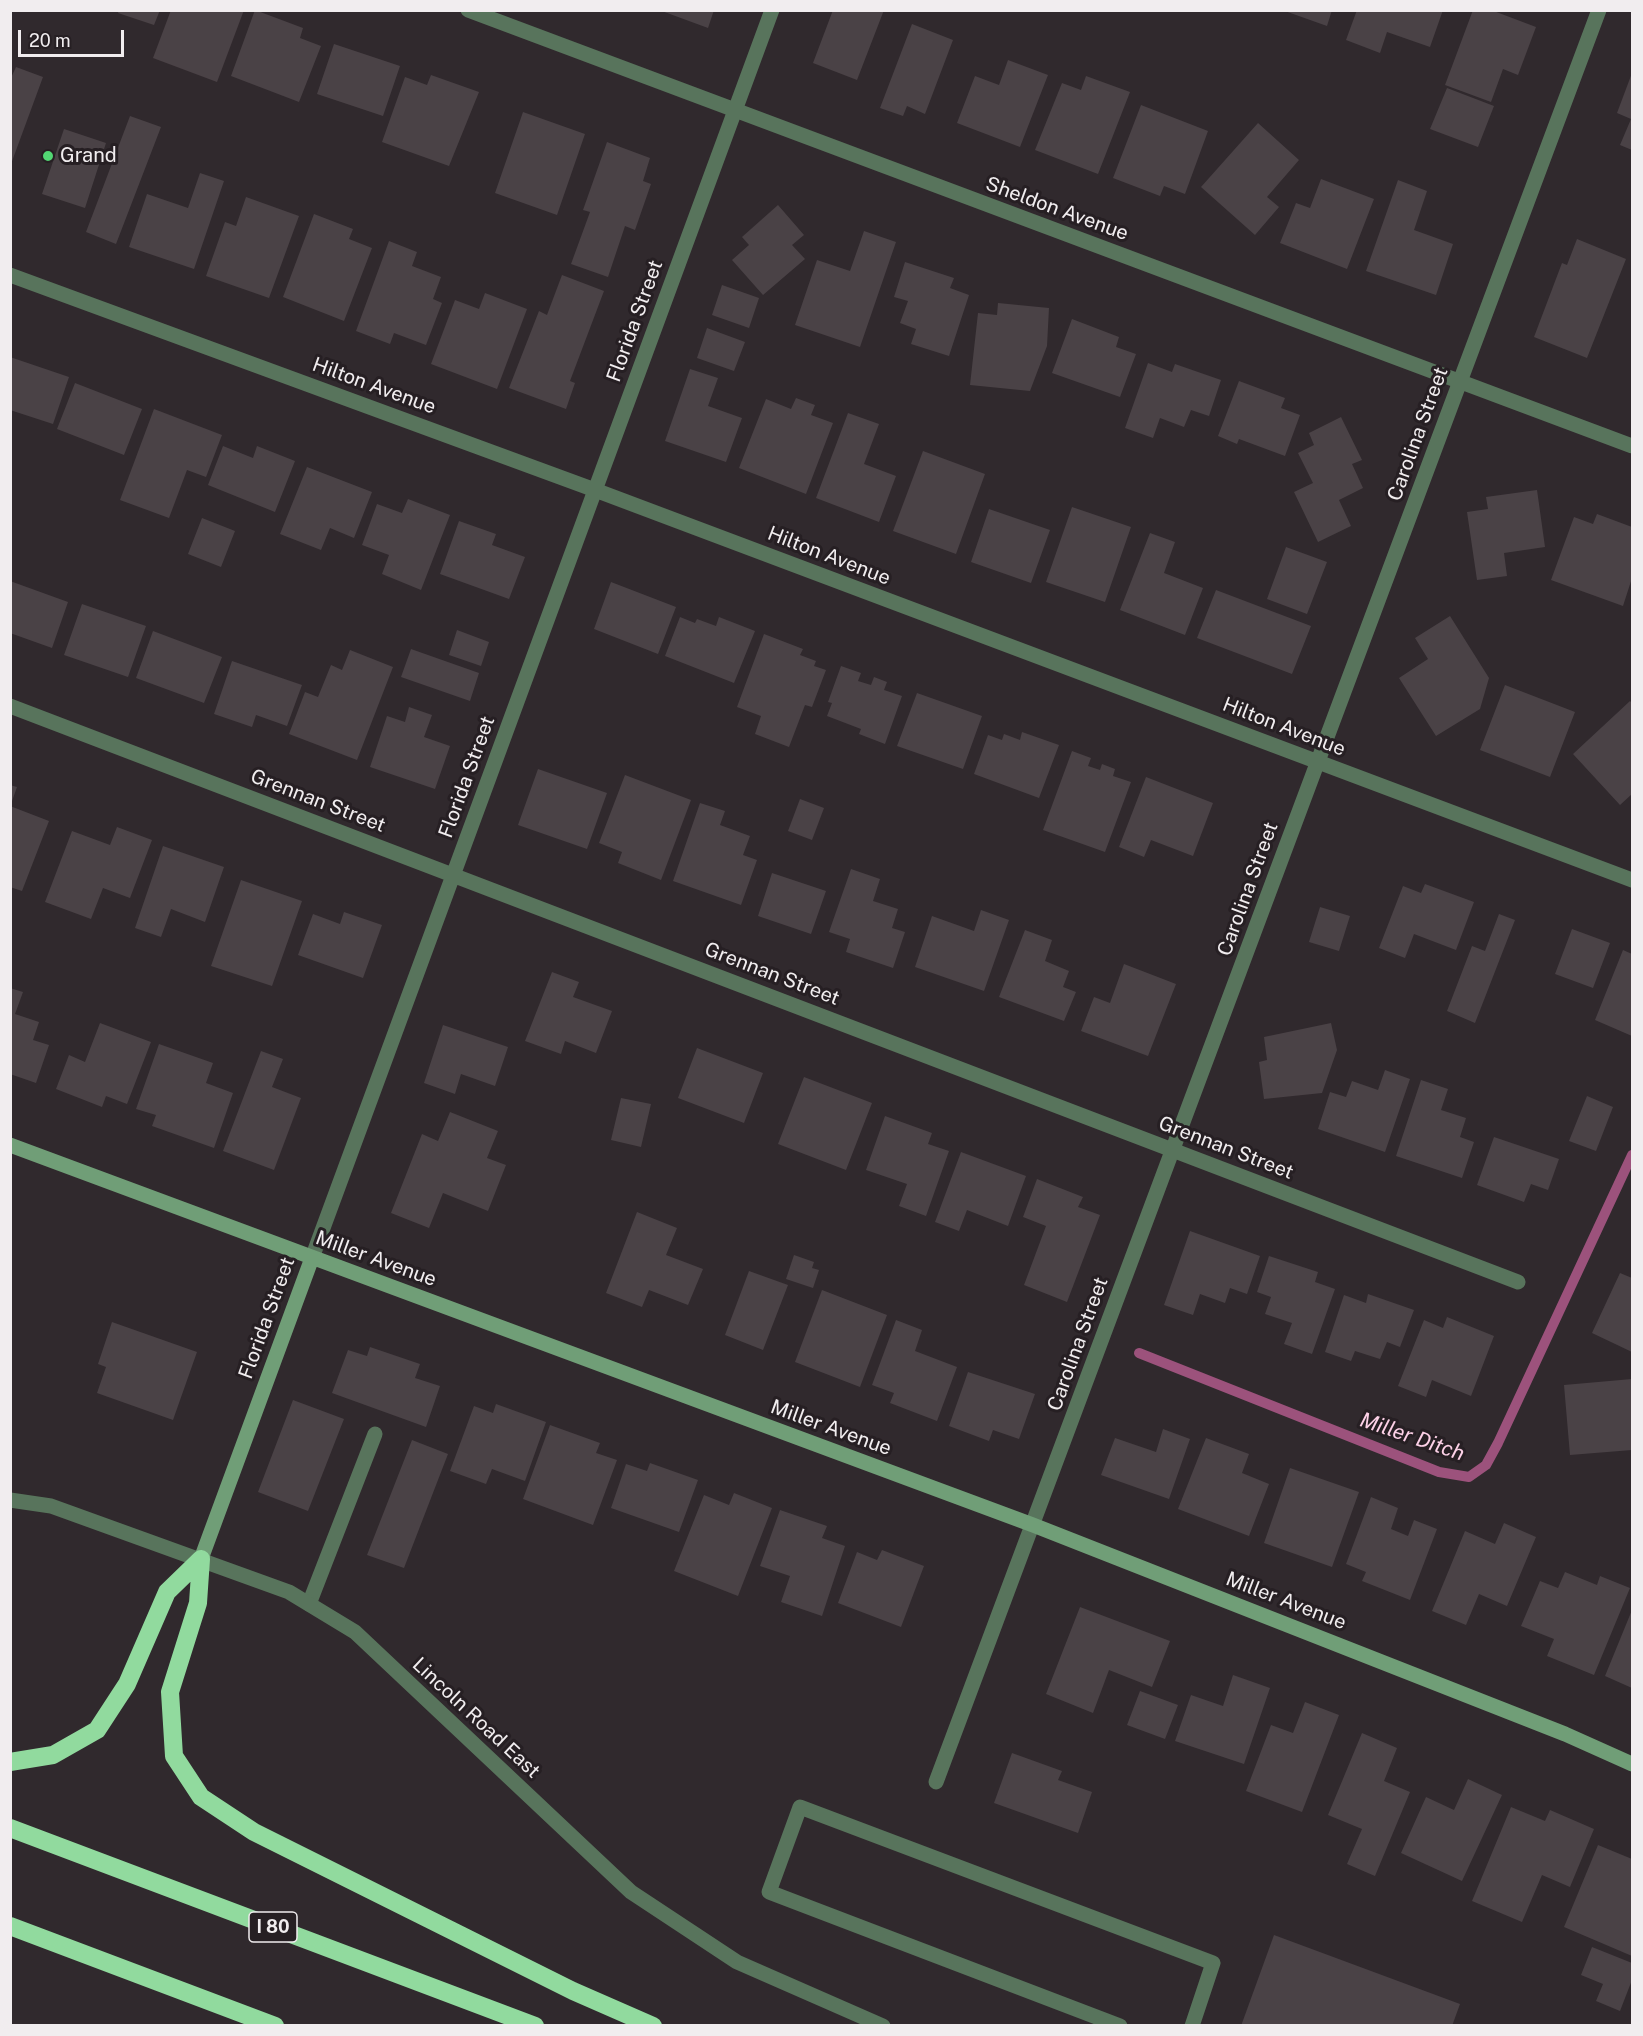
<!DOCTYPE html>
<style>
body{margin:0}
#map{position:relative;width:1643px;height:2036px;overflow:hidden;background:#30292d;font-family:"Public Sans",sans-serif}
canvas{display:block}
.frame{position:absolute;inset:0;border:12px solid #f1edef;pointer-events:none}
.scale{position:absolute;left:18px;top:30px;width:106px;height:27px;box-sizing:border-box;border:3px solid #f1edef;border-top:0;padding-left:8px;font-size:18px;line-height:21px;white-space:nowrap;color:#f1edef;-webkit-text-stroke:4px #261f23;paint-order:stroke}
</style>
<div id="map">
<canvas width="1643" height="2036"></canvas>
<div class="frame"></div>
<div class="scale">20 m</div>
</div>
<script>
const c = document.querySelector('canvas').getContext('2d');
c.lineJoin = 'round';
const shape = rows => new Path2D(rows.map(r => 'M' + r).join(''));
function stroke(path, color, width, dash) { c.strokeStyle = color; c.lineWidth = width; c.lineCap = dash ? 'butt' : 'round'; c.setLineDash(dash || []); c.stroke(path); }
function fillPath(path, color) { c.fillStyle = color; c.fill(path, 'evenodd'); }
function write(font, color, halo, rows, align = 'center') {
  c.font = font + ' "Public Sans",sans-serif'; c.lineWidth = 6; c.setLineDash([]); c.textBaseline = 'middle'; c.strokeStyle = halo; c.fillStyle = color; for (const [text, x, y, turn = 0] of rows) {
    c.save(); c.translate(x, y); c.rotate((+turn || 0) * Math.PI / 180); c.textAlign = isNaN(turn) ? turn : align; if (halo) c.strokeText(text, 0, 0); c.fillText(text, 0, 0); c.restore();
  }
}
stroke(shape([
 [1139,1353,1439,1472,1469,1477,1486,1465,1498,1443,1632,1155]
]), '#9c527c', 10);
fillPath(shape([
 [119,10,160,10,154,25,118,13],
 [171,10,244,10,217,82,153,58],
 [255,10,303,28,300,38,321,46,299,102,231,76],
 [659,10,714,10,708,28],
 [833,10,884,10,857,80,813,63],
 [1282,10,1332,10,1327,26],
 [1357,10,1443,10,1430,47,1387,32,1380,53,1346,40],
 [1473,10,1491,10,1536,27,1518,75,1503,69,1491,102,1445,85],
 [912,24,953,40,925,114,907,106,903,116,880,108],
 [334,44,400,66,383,116,317,94],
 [1008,60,1048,75,1020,147,957,123,975,76,999,85],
 [16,67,43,77,11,164,10,80],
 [1632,73,1632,150,1620,145,1631,119,1617,113],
 [431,75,479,92,449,166,382,142,405,77,427,85],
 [1086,76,1130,92,1098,174,1035,150,1062,83,1081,90],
 [1447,88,1494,106,1478,147,1430,129],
 [1141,105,1208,131,1185,194,1164,186,1160,196,1113,178],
 [523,112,585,134,557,215,495,193],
 [130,116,161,127,116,244,86,232],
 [1258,123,1299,160,1267,197,1279,207,1255,235,1201,187],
 [64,129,106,143,85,208,42,194],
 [607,142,650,158,643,181,651,184,635,230,625,226,608,277,571,264,590,212,583,210],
 [200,173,224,181,194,269,129,247,147,194,188,208],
 [1321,179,1374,199,1347,269,1280,243,1296,203,1310,208],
 [1398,180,1427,191,1414,230,1453,244,1436,295,1366,271],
 [246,197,299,216,269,298,206,276,225,222,236,226],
 [778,205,804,235,792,245,805,259,763,295,732,260,749,245,742,237],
 [314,214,353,229,349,239,372,248,344,321,283,297],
 [864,231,896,242,860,347,795,325,817,260,850,271],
 [1577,239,1626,259,1587,358,1534,337,1562,263,1567,265],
 [389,241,417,252,412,266,441,277,433,299,442,303,426,345,394,333,390,344,356,331],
 [905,262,954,278,950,288,969,295,949,356,911,344,916,329,900,323,908,301,894,297],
 [562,275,604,291,570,381,575,383,566,409,509,388,539,311,547,315],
 [722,285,759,298,749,328,712,315],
 [485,293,527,309,497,389,431,364,455,300,479,309],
 [998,303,1049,308,1047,346,1030,391,970,385,978,313,997,315],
 [1072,319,1119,337,1116,347,1136,354,1120,397,1052,373],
 [707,328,745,342,734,371,697,358],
 [10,357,69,377,53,424,10,410],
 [1148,363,1172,372,1175,364,1221,380,1209,416,1191,410,1184,427,1160,418,1153,438,1125,428],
 [690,369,718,378,708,406,742,418,726,462,665,441],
 [1239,381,1285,398,1281,408,1300,415,1285,456,1239,439,1237,444,1218,436],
 [75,383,142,409,124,455,57,429],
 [796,398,815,405,811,415,833,423,806,494,739,468,766,399,791,409],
 [154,409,222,435,206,477,187,470,169,518,120,500],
 [848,413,879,424,864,464,896,476,879,522,816,498],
 [1341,417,1362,460,1352,464,1363,488,1339,500,1351,526,1318,542,1294,492,1313,483,1298,453,1314,445,1309,433],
 [223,446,253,458,257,446,295,461,275,512,208,485],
 [923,451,985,474,956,554,893,531],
 [307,467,372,492,354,538,330,528,321,550,280,534],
 [1537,490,1545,547,1504,553,1507,576,1477,580,1467,512,1488,509,1486,497],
 [408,499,450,515,421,590,382,574,389,555,362,545,377,504,402,513],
 [1072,507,1131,527,1105,602,1046,582],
 [989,509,1050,530,1031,583,971,562],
 [1597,514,1632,527,1632,578,1623,606,1551,580,1574,517,1593,524],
 [202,518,235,531,221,567,188,554],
 [459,521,496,534,492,545,525,557,509,599,440,574],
 [1150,533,1175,542,1164,573,1203,588,1185,635,1120,610],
 [1286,547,1327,562,1307,614,1267,599],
 [10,581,68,602,52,648,10,633],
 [611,582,676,607,658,654,594,629],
 [1216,590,1311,626,1292,674,1197,638],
 [82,604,146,626,128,677,64,655],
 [1450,616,1489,678,1480,709,1436,736,1399,678,1428,659,1415,638],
 [680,617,695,623,697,619,716,626,719,617,755,631,734,683,665,656],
 [457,630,489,642,481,666,449,655],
 [153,631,222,657,204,703,136,678],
 [764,634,803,649,800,655,816,661,814,666,826,670,812,707,805,705,789,747,755,734,761,716,737,707],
 [411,649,479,673,470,701,401,677],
 [350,650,393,667,357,760,289,734,305,692,318,697,331,665,342,670],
 [232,661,302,685,287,726,256,715,252,727,214,714],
 [841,666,861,673,858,681,871,685,874,677,887,682,884,690,902,696,885,744,859,734,861,729,827,716,832,703,828,702],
 [1505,685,1575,712,1550,777,1480,750],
 [917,693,982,716,963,769,897,746],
 [1630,701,1632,703,1632,794,1620,805,1573,754],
 [409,707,432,715,424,737,450,746,435,789,370,767,387,716,405,722],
 [1022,732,1059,745,1039,798,974,774,988,735,1002,740,1004,734,1020,740],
 [1072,751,1091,758,1088,766,1100,770,1102,764,1115,769,1113,776,1131,782,1105,852,1043,830],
 [538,769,607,793,587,849,518,825],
 [625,775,691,800,661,880,618,863,622,852,599,843],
 [1146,777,1213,803,1193,856,1151,840,1144,857,1119,847],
 [10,785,17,787,11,804,10,804],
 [800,799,824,808,812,840,788,831],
 [700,803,725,811,720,825,750,836,743,855,757,860,741,905,673,881],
 [10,806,49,821,22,891,10,887],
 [117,827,152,840,130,898,103,888,91,919,45,902,72,831,110,845],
 [163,846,224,867,205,922,171,909,161,937,135,928],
 [851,869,880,879,873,901,898,909,892,928,905,932,893,968,846,952,850,939,829,932],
 [772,873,826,891,811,934,758,916],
 [241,880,302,901,272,986,211,966],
 [1425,884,1474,902,1456,950,1414,934,1405,958,1379,948,1403,886,1421,893],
 [1320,907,1350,916,1339,951,1309,942],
 [981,910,1009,920,984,991,915,967,932,916,974,931],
 [344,912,382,925,363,978,298,955,313,914,340,924],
 [1499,914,1515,920,1475,1023,1447,1011,1472,946,1485,951],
 [1572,929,1610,943,1593,988,1555,974],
 [1025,930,1052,940,1045,961,1069,971,1063,987,1076,992,1064,1021,999,997],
 [1623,950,1632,954,1632,1036,1595,1020],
 [1124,964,1176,984,1148,1056,1081,1031,1094,997,1110,1003],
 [552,972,579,982,573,997,612,1011,596,1053,565,1041,561,1054,525,1041],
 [10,988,23,992,15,1014,39,1022,33,1040,49,1045,36,1083,10,1074],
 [100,1023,151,1042,127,1104,106,1096,102,1107,56,1089,69,1055,85,1062],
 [1331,1023,1337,1050,1322,1093,1264,1099,1259,1062,1267,1060,1264,1037],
 [443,1025,508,1047,495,1086,461,1074,455,1094,424,1083],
 [159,1044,213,1063,206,1083,233,1093,214,1148,152,1126,156,1115,136,1109],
 [697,1048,763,1073,744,1123,678,1098],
 [261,1051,283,1059,272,1087,301,1098,274,1170,223,1151],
 [1385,1070,1410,1079,1385,1152,1318,1129,1330,1092,1346,1097,1352,1081,1378,1090],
 [804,1077,872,1103,846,1170,778,1144],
 [1421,1080,1448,1089,1441,1110,1466,1118,1460,1137,1474,1142,1462,1178,1396,1156],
 [1587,1096,1613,1107,1596,1151,1569,1141],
 [621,1098,651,1104,641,1147,611,1140],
 [450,1112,498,1131,487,1158,506,1165,488,1211,443,1193,429,1228,391,1213,422,1134,438,1141],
 [885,1116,932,1133,928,1144,949,1151,926,1216,899,1206,907,1184,866,1170],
 [1494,1137,1559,1159,1548,1190,1531,1184,1524,1202,1477,1185],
 [961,1152,1026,1176,1008,1226,967,1210,959,1231,935,1222],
 [1037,1179,1083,1197,1078,1207,1100,1215,1067,1302,1024,1285,1046,1226,1023,1217],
 [637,1212,677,1228,666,1255,703,1269,688,1305,649,1290,642,1307,606,1293],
 [1190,1231,1260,1256,1247,1294,1230,1288,1225,1303,1200,1294,1193,1315,1164,1305],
 [794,1255,814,1262,812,1268,819,1270,813,1288,786,1279],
 [1269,1256,1318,1272,1315,1282,1335,1289,1312,1354,1284,1344,1292,1323,1265,1314,1271,1297,1257,1292],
 [749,1271,788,1285,763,1350,725,1335],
 [1620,1273,1632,1278,1632,1352,1592,1333],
 [822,1290,887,1315,860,1387,795,1362],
 [1368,1294,1414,1310,1400,1347,1387,1342,1380,1359,1355,1351,1351,1361,1325,1352,1344,1295,1366,1303],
 [1447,1317,1494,1336,1471,1396,1432,1380,1426,1397,1398,1386,1424,1320,1443,1328],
 [896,1320,922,1330,915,1351,957,1367,937,1421,890,1403,894,1393,872,1385],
 [112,1322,197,1352,173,1420,97,1393,106,1367,98,1364],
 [370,1347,420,1364,415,1378,440,1386,426,1427,332,1393,348,1350,367,1356],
 [968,1372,1035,1394,1019,1439,993,1430,989,1441,949,1426],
 [1632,1379,1632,1450,1570,1455,1564,1385],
 [293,1400,344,1419,308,1511,258,1492],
 [496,1404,546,1422,525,1481,492,1469,486,1484,450,1471,474,1406,493,1413],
 [550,1425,600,1443,596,1453,617,1460,593,1525,523,1499],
 [1163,1429,1190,1439,1169,1499,1101,1475,1115,1438,1156,1452],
 [1206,1438,1249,1454,1242,1473,1269,1484,1249,1536,1178,1509],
 [412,1440,448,1454,404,1568,367,1555],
 [650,1463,698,1480,679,1532,611,1508,626,1464,647,1471],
 [1290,1468,1359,1492,1332,1567,1264,1543],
 [734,1493,772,1508,738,1596,674,1571,704,1495,729,1505],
 [1371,1497,1398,1508,1391,1529,1408,1536,1414,1520,1437,1529,1410,1600,1362,1581,1366,1572,1346,1564],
 [780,1510,827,1526,822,1538,845,1546,822,1616,781,1602,790,1576,760,1566],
 [1504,1523,1536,1537,1507,1606,1479,1594,1466,1625,1432,1611,1465,1531,1495,1544],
 [882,1550,924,1566,901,1627,838,1603,857,1552,877,1560],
 [1565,1572,1597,1585,1600,1576,1630,1588,1594,1675,1547,1656,1554,1639,1521,1626,1540,1581,1558,1588],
 [1080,1607,1170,1641,1152,1687,1109,1670,1093,1713,1046,1694],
 [1632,1610,1632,1688,1605,1676],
 [1233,1675,1270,1688,1244,1764,1175,1741,1191,1695,1223,1706],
 [1140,1691,1178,1705,1165,1739,1127,1725],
 [1305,1702,1339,1715,1302,1812,1246,1791,1271,1725,1293,1733],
 [1362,1733,1397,1748,1384,1781,1410,1792,1375,1876,1347,1864,1362,1829,1328,1815],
 [1012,1753,1062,1771,1058,1780,1092,1792,1078,1833,994,1803],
 [1468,1779,1502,1795,1462,1881,1401,1853,1426,1797,1454,1810],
 [1511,1807,1545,1821,1550,1810,1594,1829,1570,1887,1542,1875,1522,1922,1472,1901],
 [1598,1845,1632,1859,1632,1956,1564,1927],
 [1274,1935,1460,2004,1452,2026,1241,2026],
 [1592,1947,1632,1963,1632,1980,1620,2011,1596,2001,1603,1984,1581,1975]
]), '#4a4246');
stroke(shape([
 [309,1604,375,1434],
 [1120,2026,769,1892,800,1807,1213,1963,1192,2026]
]), '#58745c', 15);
stroke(shape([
 [468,10,1632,446],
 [10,275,595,490,1632,880],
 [10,706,1518,1282],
 [312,1258,772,10],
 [10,1500,51,1506,289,1592,355,1632,631,1892,737,1962,883,2026],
 [936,1782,1599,10]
]), '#58745c', 15);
stroke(shape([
 [10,1145,1033,1525,1565,1734,1632,1764],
 [201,1559,312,1258]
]), '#709e77', 15);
stroke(shape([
 [201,1559,198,1603,170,1692,174,1756,201,1797,254,1832,573,1991,653,2026],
 [10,1762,53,1755,97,1730,127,1684,167,1592,201,1559],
 [10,1828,535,2026],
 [10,1926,275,2026]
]), '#91da9e', 18);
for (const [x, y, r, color] of [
 [48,156,6,"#52d673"]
]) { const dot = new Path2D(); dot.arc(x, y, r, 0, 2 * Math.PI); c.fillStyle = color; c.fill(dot); stroke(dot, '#261f23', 2); }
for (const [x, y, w] of [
 [273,1927,48]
]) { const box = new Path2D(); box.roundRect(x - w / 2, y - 15, w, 30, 4.5); c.fillStyle = '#261f23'; c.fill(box); stroke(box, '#f1edef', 1.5); }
write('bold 18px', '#f1edef', null, [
 ["I 80",273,1927]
]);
write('20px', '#f1edef', '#261f23', [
 ["Grand",60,156]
], 'left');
write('20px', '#f1edef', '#261f23', [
 ["Sheldon Avenue",1057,209,20],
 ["Florida Street",635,321,-70],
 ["Hilton Avenue",374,386,20],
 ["Carolina Street",1418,434,-70],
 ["Hilton Avenue",829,556,21],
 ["Hilton Avenue",1284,727,21],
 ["Florida Street",467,777,-70],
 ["Grennan Street",318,801,21],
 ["Carolina Street",1248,889,-70],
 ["Grennan Street",772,974,21],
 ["Grennan Street",1226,1148,21],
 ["Miller Avenue",376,1259,20],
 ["Florida Street",267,1318,-70],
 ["Carolina Street",1078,1344,-70],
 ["Miller Avenue",831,1428,20],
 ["Miller Avenue",1286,1601,21],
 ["Lincoln Road East",476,1718,43]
]);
write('italic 21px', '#fdd1e7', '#261f23', [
 ["Miller Ditch",1412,1437,19]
]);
</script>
